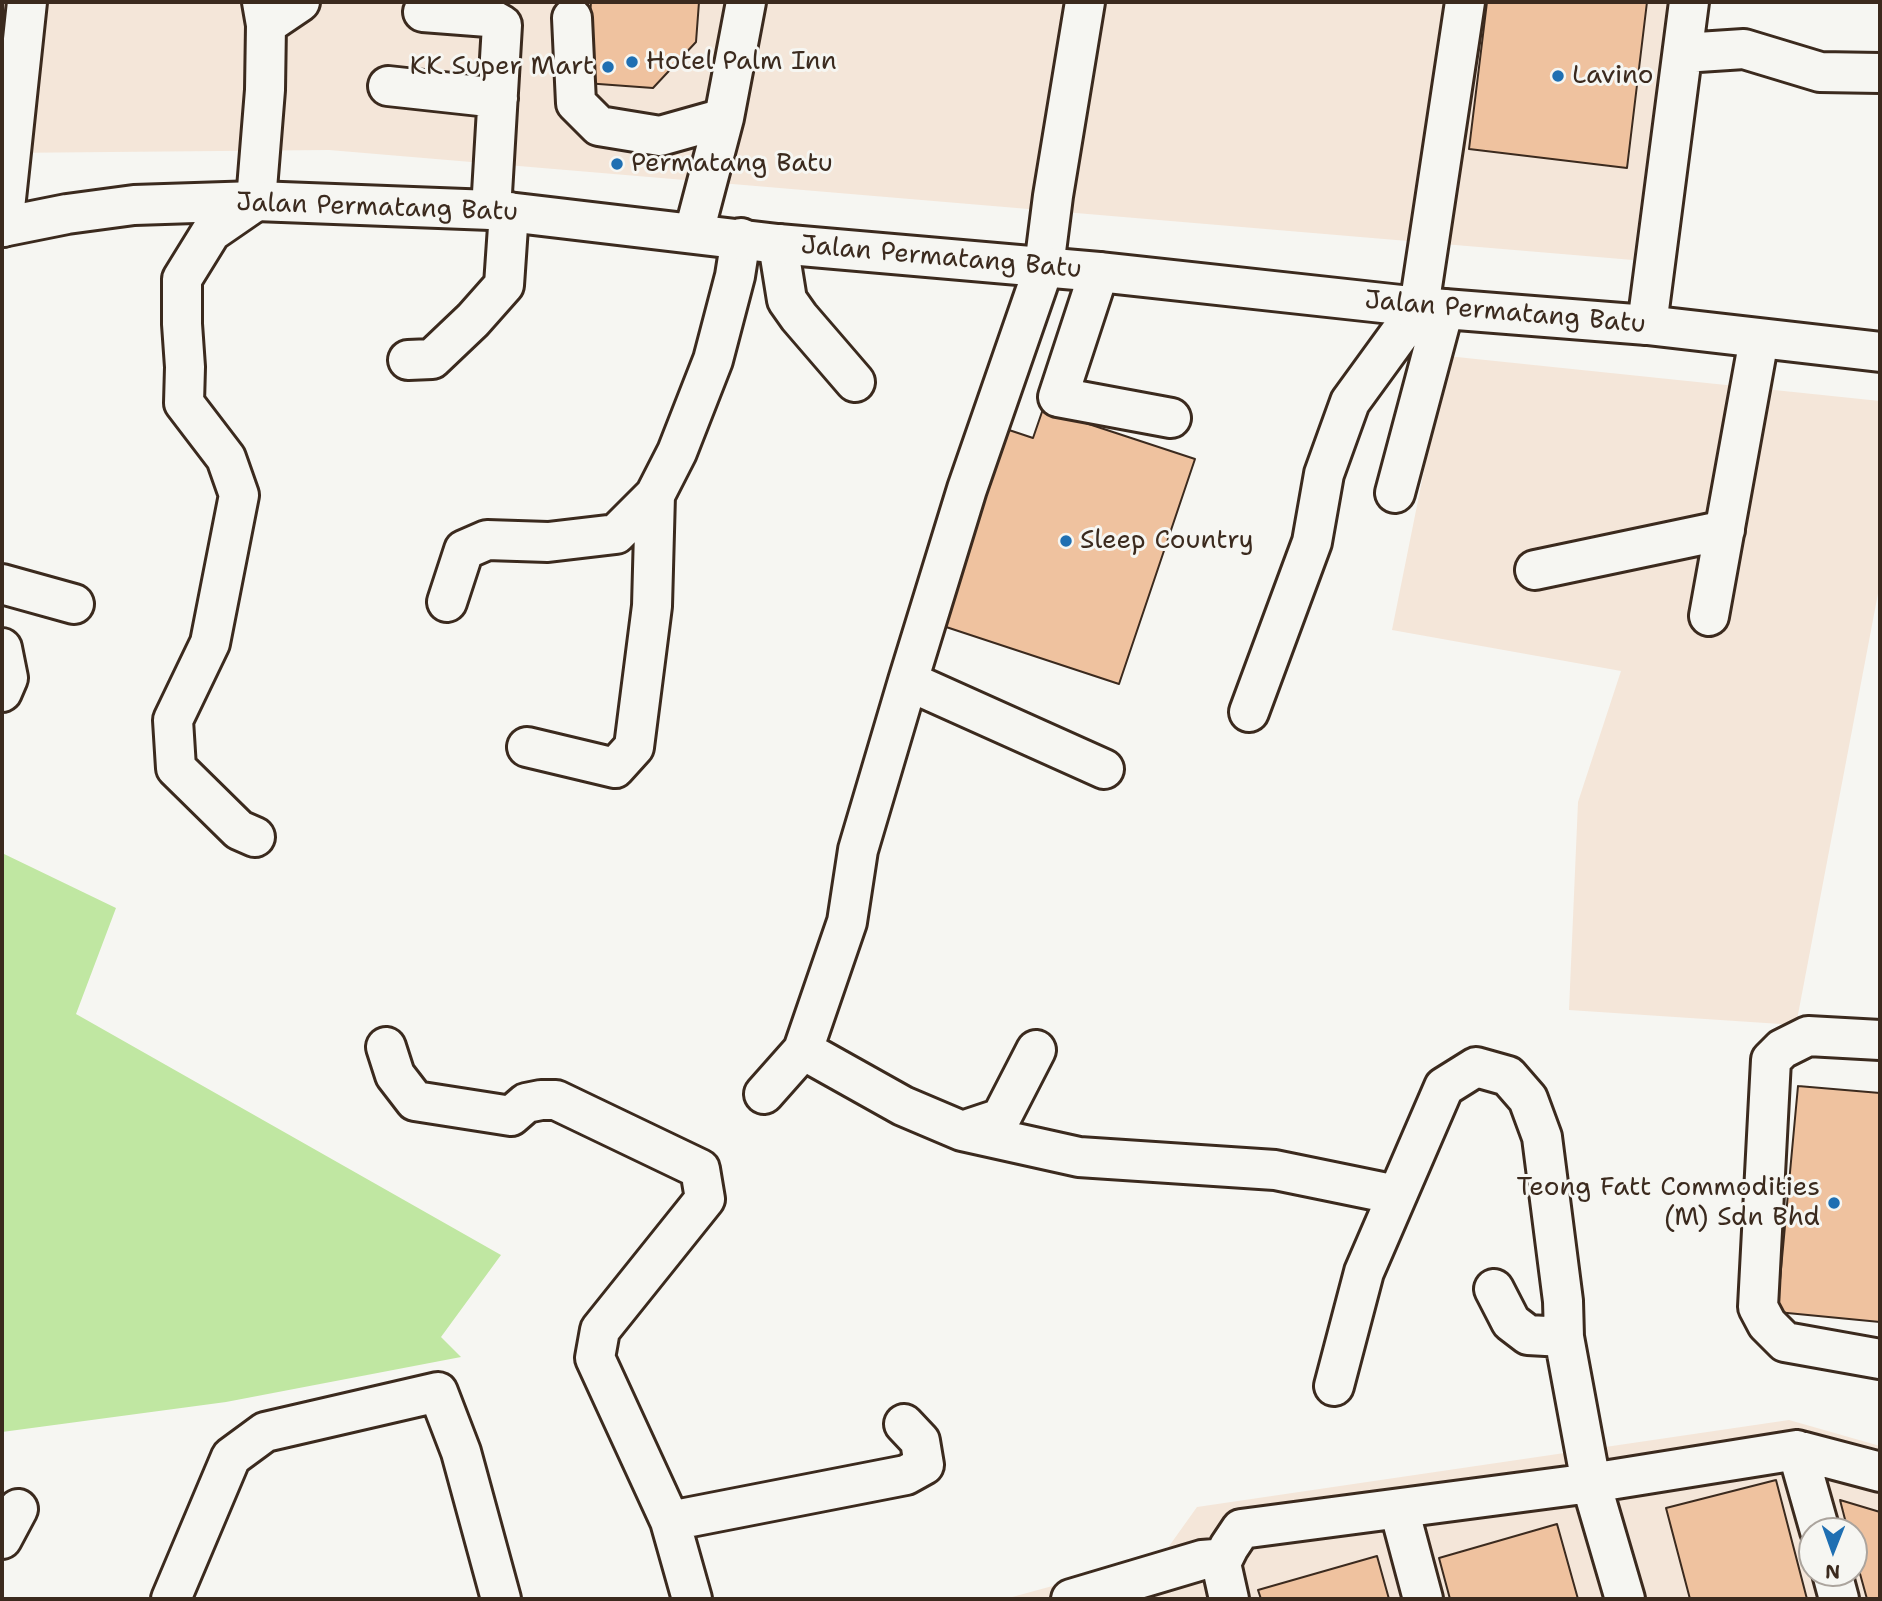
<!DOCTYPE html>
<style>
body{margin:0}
#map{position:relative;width:1882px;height:1601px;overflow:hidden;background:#f6f6f2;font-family:"Shantell Sans",sans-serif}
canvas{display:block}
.frame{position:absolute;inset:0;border:4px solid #3b2a1e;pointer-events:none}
.north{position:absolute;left:1798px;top:1517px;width:70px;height:70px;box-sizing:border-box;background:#f6f6f2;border:2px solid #aba49d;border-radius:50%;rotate:181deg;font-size:19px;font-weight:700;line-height:28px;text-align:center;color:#3b2a1e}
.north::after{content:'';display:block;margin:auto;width:24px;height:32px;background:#1f6fb2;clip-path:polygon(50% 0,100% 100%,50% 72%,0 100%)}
</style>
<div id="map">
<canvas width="1882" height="1601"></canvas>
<div class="frame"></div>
<div class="north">N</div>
</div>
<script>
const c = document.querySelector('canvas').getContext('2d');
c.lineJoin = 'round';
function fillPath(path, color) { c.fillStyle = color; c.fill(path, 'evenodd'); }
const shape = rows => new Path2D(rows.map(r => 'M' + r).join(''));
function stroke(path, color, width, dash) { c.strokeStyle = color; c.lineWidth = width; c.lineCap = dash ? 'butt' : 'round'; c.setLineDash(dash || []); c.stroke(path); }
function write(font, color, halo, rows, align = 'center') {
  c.font = font + ' "Shantell Sans",sans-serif'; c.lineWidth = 6; c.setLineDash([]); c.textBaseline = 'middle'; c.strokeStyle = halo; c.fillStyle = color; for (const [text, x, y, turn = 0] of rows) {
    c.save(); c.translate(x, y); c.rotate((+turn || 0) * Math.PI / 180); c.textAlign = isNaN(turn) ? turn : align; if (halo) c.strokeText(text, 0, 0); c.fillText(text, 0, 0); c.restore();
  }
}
fillPath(shape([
 [2,2,1668,2,1633,260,329,150,2,153],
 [1447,356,1880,401,1880,583,1796,1025,1569,1010,1578,802,1621,671,1392,630],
 [1789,1420,1880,1446,1880,1599,1005,1599,1162,1556,1197,1507],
 [1812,1531,1854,1531,1854,1573,1812,1573]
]), '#f4e6d9');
fillPath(shape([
 [2,853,116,908,76,1014,501,1255,441,1337,461,1357,226,1402,2,1432]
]), '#c0e7a2');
const building = shape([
 [591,2,699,2,696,42,653,88,585,83,591,2],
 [1487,2,1647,2,1627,168,1469,149,1487,2],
 [1043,409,1195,459,1119,684,937,624,1003,428,1033,438,1043,409],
 [1798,1086,1880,1093,1880,1322,1777,1312,1798,1086],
 [1776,1480,1807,1599,1690,1599,1666,1508,1776,1480],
 [1840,1500,1880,1512,1880,1599,1867,1599,1854,1552,1854,1531,1848,1531,1840,1500],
 [1557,1524,1578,1599,1450,1599,1439,1558,1557,1524],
 [1377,1556,1389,1599,1261,1599,1258,1590,1377,1556]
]);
fillPath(building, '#efc29f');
stroke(building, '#3b2a1e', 2);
const minor = shape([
 [423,12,488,17,502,25,491,210],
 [572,18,576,103,599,126,660,136,724,118],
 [266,25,300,2],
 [1683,53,1744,49,1820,72,1880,73],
 [388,86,498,98],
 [3,227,27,2],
 [694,232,724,118,746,2],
 [778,244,787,300,799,317,855,382],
 [1099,272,1058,397,1171,418],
 [1647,325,1689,2],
 [408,360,432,359,473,320,504,285,509,212],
 [1395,493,1444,309],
 [1535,570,1725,530],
 [2,584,74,604],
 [447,602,464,550,487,540,548,542,616,534,655,495,677,452,713,360,735,276,741,238],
 [1709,616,1759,339],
 [2,648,8,678,2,692],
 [908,681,1104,769],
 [1249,712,1312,542,1324,474,1350,402,1419,307,1465,2],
 [527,747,615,768,634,747,652,606,655,495],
 [255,837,239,830,176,768,173,720,210,643,239,495,226,458,184,403,185,367,182,324,182,279,211,232,256,201,265,90,266,25,262,2],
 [1880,1040,1808,1036,1782,1049,1771,1060,1758,1307,1767,1324,1785,1342,1880,1359],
 [386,1047,395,1075,415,1101,511,1116,526,1103,541,1100,556,1100,700,1169,705,1199,600,1330,595,1358,670,1521,692,1599],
 [803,1050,903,1106,962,1131,1079,1157,1275,1170,1397,1195],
 [764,1094,803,1050,847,922,858,850,908,681,967,489,1044,267,1053,196,1085,2],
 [962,1131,1001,1118,1036,1050],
 [1494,1289,1511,1322,1528,1335,1564,1337],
 [1334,1386,1364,1272,1444,1087,1476,1067,1508,1076,1528,1099,1542,1137,1563,1301,1564,1337,1591,1483,1625,1599],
 [1797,1450,1820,1531],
 [1399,1509,1423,1599],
 [670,1521,906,1475,924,1465,920,1441,904,1424],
 [2,1539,18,1509],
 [1832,1573,1839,1599],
 [171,1599,231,1457,265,1432,438,1392,461,1452,501,1599],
 [1071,1599,1202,1560,1215,1559,1221,1563],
 [1229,1599,1221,1563,1229,1547,1241,1529,1591,1483,1797,1450,1880,1472]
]);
const major = shape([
 [2,227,67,214,134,205,256,201,491,210,778,244,1099,272,1419,307,1647,325,1880,352]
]);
stroke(minor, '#3b2a1e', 44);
stroke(major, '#3b2a1e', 44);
stroke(minor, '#f6f6f2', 38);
stroke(major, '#f6f6f2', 38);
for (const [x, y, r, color] of [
 [632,62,7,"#1f6fb2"],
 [608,67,7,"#1f6fb2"],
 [1558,76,7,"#1f6fb2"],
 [617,164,7,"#1f6fb2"],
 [1066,541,7,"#1f6fb2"],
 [1834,1203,7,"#1f6fb2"]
]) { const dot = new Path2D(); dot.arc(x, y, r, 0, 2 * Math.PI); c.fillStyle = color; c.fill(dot); stroke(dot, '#f6f6f2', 2.5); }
write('26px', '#3b2a1e', '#f6f6f2', [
 ["Hotel Palm Inn",646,62],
 ["KK Super Mart",594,67,"right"],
 ["Lavino",1572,76],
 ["Permatang Batu",631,164],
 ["Sleep Country",1080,541],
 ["Teong Fatt Commodities",1820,1188,"right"],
 ["(M) Sdn Bhd",1820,1218,"right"]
], 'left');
write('26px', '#3b2a1e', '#f6f6f2', [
 ["Jalan Permatang Batu",377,208,2],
 ["Jalan Permatang Batu",941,258,5],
 ["Jalan Permatang Batu",1505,313,5]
]);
</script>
